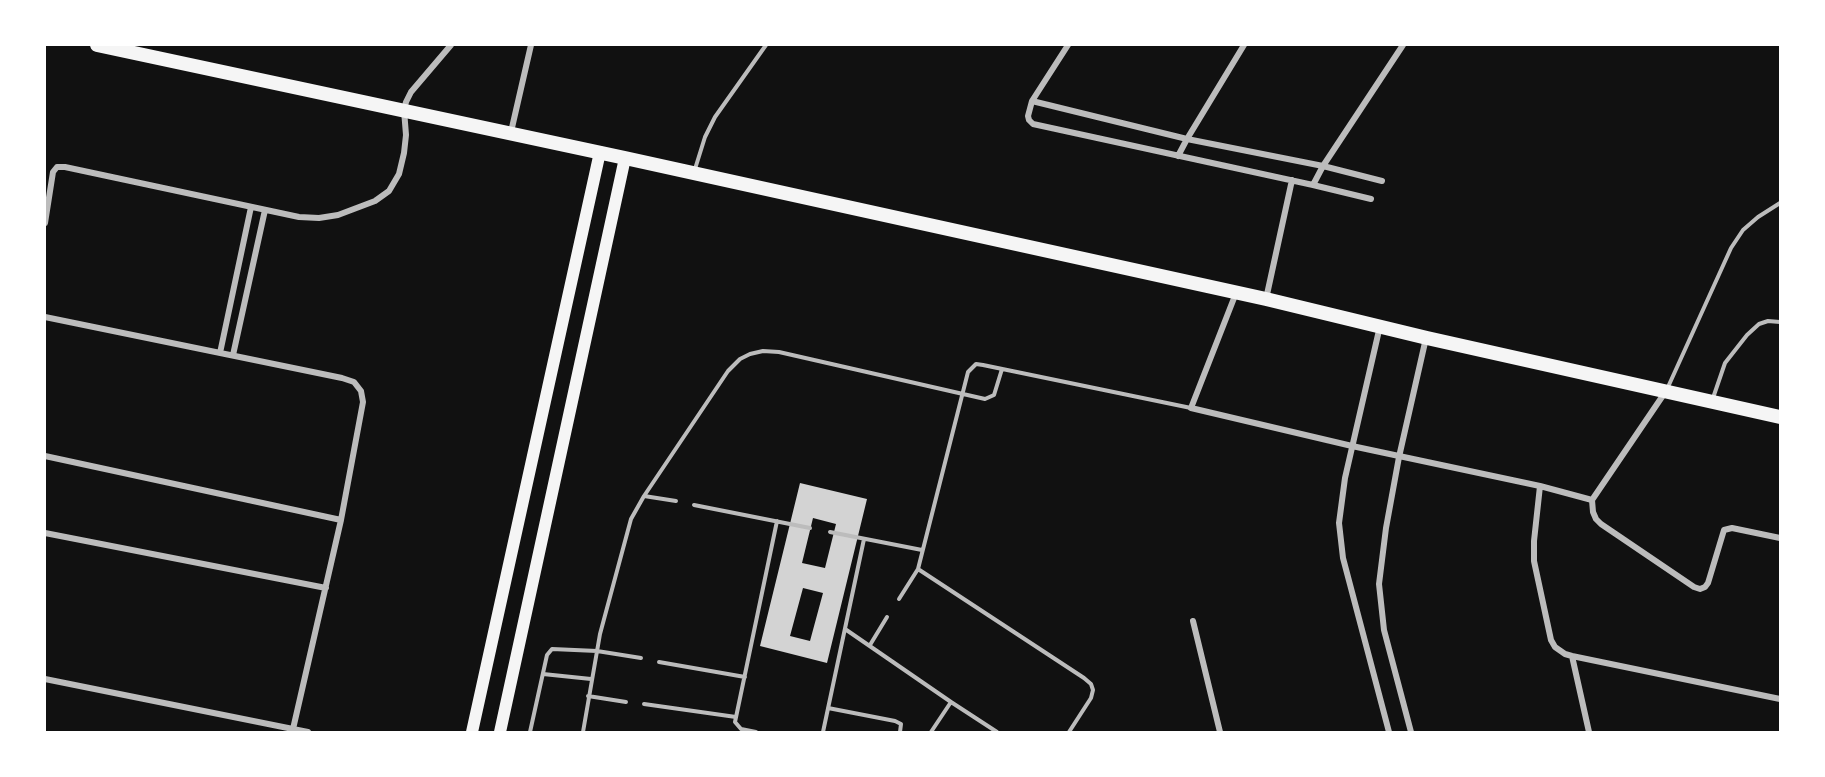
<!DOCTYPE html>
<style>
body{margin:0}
#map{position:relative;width:1825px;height:777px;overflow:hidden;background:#111;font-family:"DM Sans",sans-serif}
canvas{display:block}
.frame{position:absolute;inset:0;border:46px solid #fff;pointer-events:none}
</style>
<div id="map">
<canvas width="1825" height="777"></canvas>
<div class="frame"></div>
</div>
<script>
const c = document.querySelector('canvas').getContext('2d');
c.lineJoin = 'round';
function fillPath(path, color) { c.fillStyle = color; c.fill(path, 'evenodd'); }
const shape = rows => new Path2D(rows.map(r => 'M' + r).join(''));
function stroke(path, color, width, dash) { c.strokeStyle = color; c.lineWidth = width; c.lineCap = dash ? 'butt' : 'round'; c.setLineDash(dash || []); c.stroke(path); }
fillPath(shape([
 [800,483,867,499,827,663,760,646],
 [813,518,836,524,825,568,802,563],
 [803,588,823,593,810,641,790,636]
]), '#d3d3d3');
stroke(shape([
 [695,169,705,137,715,117,766,45],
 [1668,387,1731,248,1743,230,1758,217,1780,203],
 [1713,398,1725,363,1747,335,1759,324,1768,321,1780,322],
 [644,496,676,501],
 [694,505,810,528],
 [830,532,922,550],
 [899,599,918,569],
 [845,629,951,702],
 [870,645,887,617],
 [659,662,745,677],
 [543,674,591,679],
 [588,696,626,702],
 [644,704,736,717],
 [828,708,895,721,901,724,900,732],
 [530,732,547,655,552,649,597,651,641,658],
 [583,732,600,634,631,519,644,496,728,371,740,359,750,354,763,351,779,352,985,399,994,395,1002,369],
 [756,732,741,729,735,722,777,521],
 [823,732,864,539],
 [931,732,951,702,997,732],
 [1069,732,1091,698,1093,690,1091,684,1084,678,918,569,968,372,976,364,983,365,1191,408]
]), '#bcbcbc', 4);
stroke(shape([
 [1068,45,1032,101,1028,116,1029,120,1033,124,1313,185,1371,199],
 [1032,101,1187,139,1323,166,1382,181],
 [511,132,531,45],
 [1178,156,1187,139,1244,45],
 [1313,185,1323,166,1403,45],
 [45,223,53,172,57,167,65,167,299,217,319,218,338,215,375,201,389,191,399,174,404,153,406,135,404,110,406,102,411,92,451,45],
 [1236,293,1191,408,1352,446,1540,486,1592,500,1593,512,1596,519,1601,524,1694,587,1700,589,1705,587,1708,583,1724,530,1732,528,1780,538],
 [1266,299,1292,180],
 [45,317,342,378,354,382,361,391,363,402,341,520,293,729,45,679],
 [1380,326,1345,478,1339,523,1343,558,1389,732],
 [220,353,251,207],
 [233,355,265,210],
 [45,456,341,520],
 [1540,486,1534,541,1534,561,1551,640,1555,647,1565,654,1572,656,1780,699],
 [1592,500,1666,391],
 [45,533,326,588],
 [1193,621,1220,732],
 [1572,656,1589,732],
 [293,730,293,729,308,732],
 [1411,732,1384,630,1379,584,1386,528,1399,457,1426,338]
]), '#bcbcbc', 6);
stroke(shape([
 [472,732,600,152],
 [500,732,625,158]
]), '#f5f5f5', 12);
stroke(shape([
 [97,45,625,158,1266,299,1427,338,1780,417]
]), '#f5f5f5', 14);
</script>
